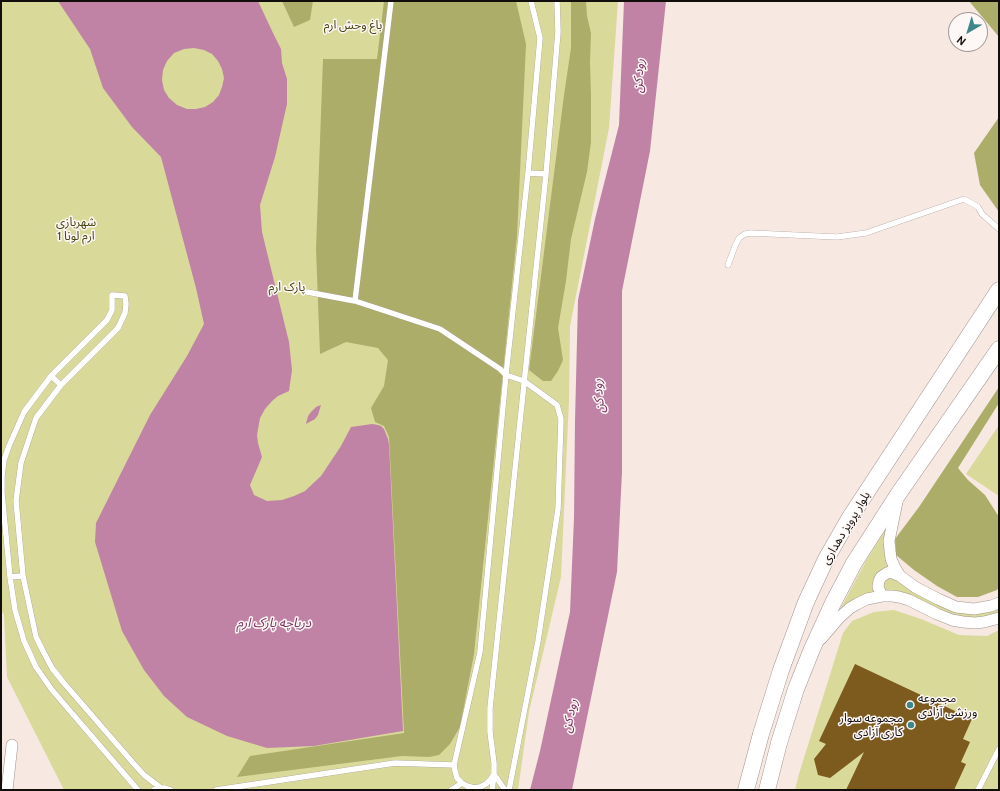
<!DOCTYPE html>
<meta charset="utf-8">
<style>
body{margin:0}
#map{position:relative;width:1000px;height:791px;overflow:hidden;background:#f7e8e1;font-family:Cabin,sans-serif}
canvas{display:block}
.frame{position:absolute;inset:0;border:2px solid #120e0c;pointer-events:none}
.north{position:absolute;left:948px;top:12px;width:40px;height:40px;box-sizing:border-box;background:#fdf7f5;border:1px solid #9f9a98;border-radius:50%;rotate:218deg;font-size:11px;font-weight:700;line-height:16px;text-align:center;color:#120e0c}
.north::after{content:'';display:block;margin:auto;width:14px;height:18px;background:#3d868a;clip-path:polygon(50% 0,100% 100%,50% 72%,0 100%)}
</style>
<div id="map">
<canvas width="1000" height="791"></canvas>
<div class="frame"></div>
<div class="north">N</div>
</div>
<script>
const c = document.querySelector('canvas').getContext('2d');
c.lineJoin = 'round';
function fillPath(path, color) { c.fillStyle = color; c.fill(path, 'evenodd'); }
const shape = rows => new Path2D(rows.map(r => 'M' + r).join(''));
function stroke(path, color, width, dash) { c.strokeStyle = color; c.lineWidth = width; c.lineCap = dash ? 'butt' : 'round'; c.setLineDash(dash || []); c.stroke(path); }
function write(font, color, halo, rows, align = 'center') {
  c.font = font + ' Cabin,"Noto Sans Arabic",sans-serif'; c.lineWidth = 3; c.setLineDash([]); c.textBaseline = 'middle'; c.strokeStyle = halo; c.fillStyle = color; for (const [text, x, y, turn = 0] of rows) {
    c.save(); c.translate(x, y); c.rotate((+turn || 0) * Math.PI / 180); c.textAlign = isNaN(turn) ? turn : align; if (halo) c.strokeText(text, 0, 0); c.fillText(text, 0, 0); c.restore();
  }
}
fillPath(shape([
 [1,1,618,1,609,128,570,326,569,400,561,577,529,712,518,790,64,790,7,677,4,615,1,610],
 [999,425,999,496,966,474],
 [889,524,890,567,876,593,836,617,867,559],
 [892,576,905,586,944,607,999,608,999,614,976,618,953,615,905,593,897,591,885,590,883,589,882,581],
 [894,610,921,619,959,635,987,636,999,630,999,790,795,790,799,774,843,633,852,621,874,612]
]), '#d9d99a');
fillPath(shape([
 [282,1,313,1,310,20,294,27],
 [384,1,516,1,526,44,517,236,474,654,460,727,450,744,439,755,429,757,402,756,237,777,250,756,404,733,389,437,384,426,375,422,371,408,384,386,388,360,378,348,346,342,320,354,316,249,323,59,377,59],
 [571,1,586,1,587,16,591,33,590,62,591,96,591,142,587,172,571,239,566,281,558,328,563,360,558,371,551,381,543,381,529,370,564,95,571,48],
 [969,1,999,1,999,37],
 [999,117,999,212,980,185,974,153],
 [999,387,999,403,958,468,968,480,985,495,999,517,999,587,997,590,978,597,957,597,937,586,914,570,896,555,895,539,919,507]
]), '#adad6a');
fillPath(shape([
 [58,1,258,1,273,33,281,49,282,63,287,79,287,104,275,157,260,205,262,232,289,342,292,370,289,391,278,396,272,401,265,409,260,418,257,435,258,443,262,457,250,485,254,495,267,501,282,500,294,496,305,491,321,476,341,446,351,427,372,424,378,425,381,426,384,429,388,439,389,444,403,731,314,746,267,748,227,736,187,717,164,696,144,670,122,631,95,542,96,523,150,415,187,356,204,324,196,288,161,157,132,127,103,88,90,49],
 [194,48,204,50,212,54,218,61,222,69,224,78,222,87,219,95,213,102,205,107,196,109,187,109,177,105,169,98,164,90,162,80,163,70,167,61,174,53,184,49],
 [624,1,666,1,650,151,622,291,622,472,617,572,572,790,530,790,540,751,570,612,574,518,575,421,578,300,595,219,619,125],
 [321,405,318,415,315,419,306,424,308,416,311,412,316,407]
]), '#c083a5');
fillPath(shape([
 [855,664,972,719,963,739,970,742,961,762,966,764,954,790,846,790,864,752,830,778,818,775,814,759,826,744,819,741]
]), '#7d5a1e');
const service = shape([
 [531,1,540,38,528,173,506,375,480,652,454,765,455,771,457,778,462,783,467,786,474,788,480,787,486,784,491,779,494,774,494,763,490,732,490,708,546,174,558,32,557,1],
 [528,173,546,174],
 [728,265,735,246,739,238,745,234,751,233,837,237,866,233,964,199,978,207,982,214,999,229],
 [307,292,355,301,440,329,500,369,506,375,524,381,557,405,561,419,558,509,538,641,509,790],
 [355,301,391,1],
 [51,376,61,385],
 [10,577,23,576],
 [494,774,505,790],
 [138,790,52,690,36,667,24,641,15,610,10,577,2,493,2,476,4,460,9,446,24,412,51,376,107,320,112,310,112,295,125,296,126,304,125,313,118,328,61,385,36,418,21,463,16,501,23,576,36,637,43,651,52,668,63,682,134,764,144,775,161,788],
 [154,790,161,788,165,788,171,790],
 [216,790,395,763,454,765],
 [451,790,462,783],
 [492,790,494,776],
 [978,790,999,749]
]);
const minor = shape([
 [897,502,889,541,891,559,895,568,900,576,915,587,938,599,956,607,974,609,991,606,999,603],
 [882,596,878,587,879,581,881,577,887,573,890,572,900,576],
 [821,639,839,618,850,608,857,604,867,599,882,596,892,596,899,597,909,600,937,614,952,620,963,622,975,623,984,622,999,618],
 [7,790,12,745]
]);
const secondary = shape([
 [746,790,761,734,781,670,806,602,826,559,849,519,999,290],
 [767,790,779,743,796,689,812,649,833,603,854,563,899,493,999,349]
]);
stroke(service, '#a1948e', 6);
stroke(minor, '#a1948e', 12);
stroke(secondary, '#a1948e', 17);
stroke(service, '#fff', 5.5);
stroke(minor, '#fff', 11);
stroke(secondary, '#fff', 16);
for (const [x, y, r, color] of [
 [910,705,4,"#3d868a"],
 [911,725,4,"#3d868a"]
]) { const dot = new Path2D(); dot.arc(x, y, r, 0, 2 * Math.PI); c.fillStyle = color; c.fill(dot); stroke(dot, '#fdf7f5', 1.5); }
write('12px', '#454410', '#fdf7f5', [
 ["باغ وحش ارم",353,25],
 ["شهربازی",76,222],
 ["ارم لونا 1",76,236],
 ["پارک ارم",287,287]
]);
write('12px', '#120e0c', '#fdf7f5', [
 ["بلوار پرویز دهداری",846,528,-59]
]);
write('12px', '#120e0c', '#fdf7f5', [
 ["مجموعه",918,698],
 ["ورزشی آزادی",918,712],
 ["مجموعه سوار",903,718,"right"],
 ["کاری آزادی",903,732,"right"]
], 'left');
write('italic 13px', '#7c3260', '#fdf7f5', [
 ["رود کن",639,76,-87],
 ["رود کن",599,396,-96],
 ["دریاچه پارک ارم",274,623],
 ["رود کن",570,716,-78]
]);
</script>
